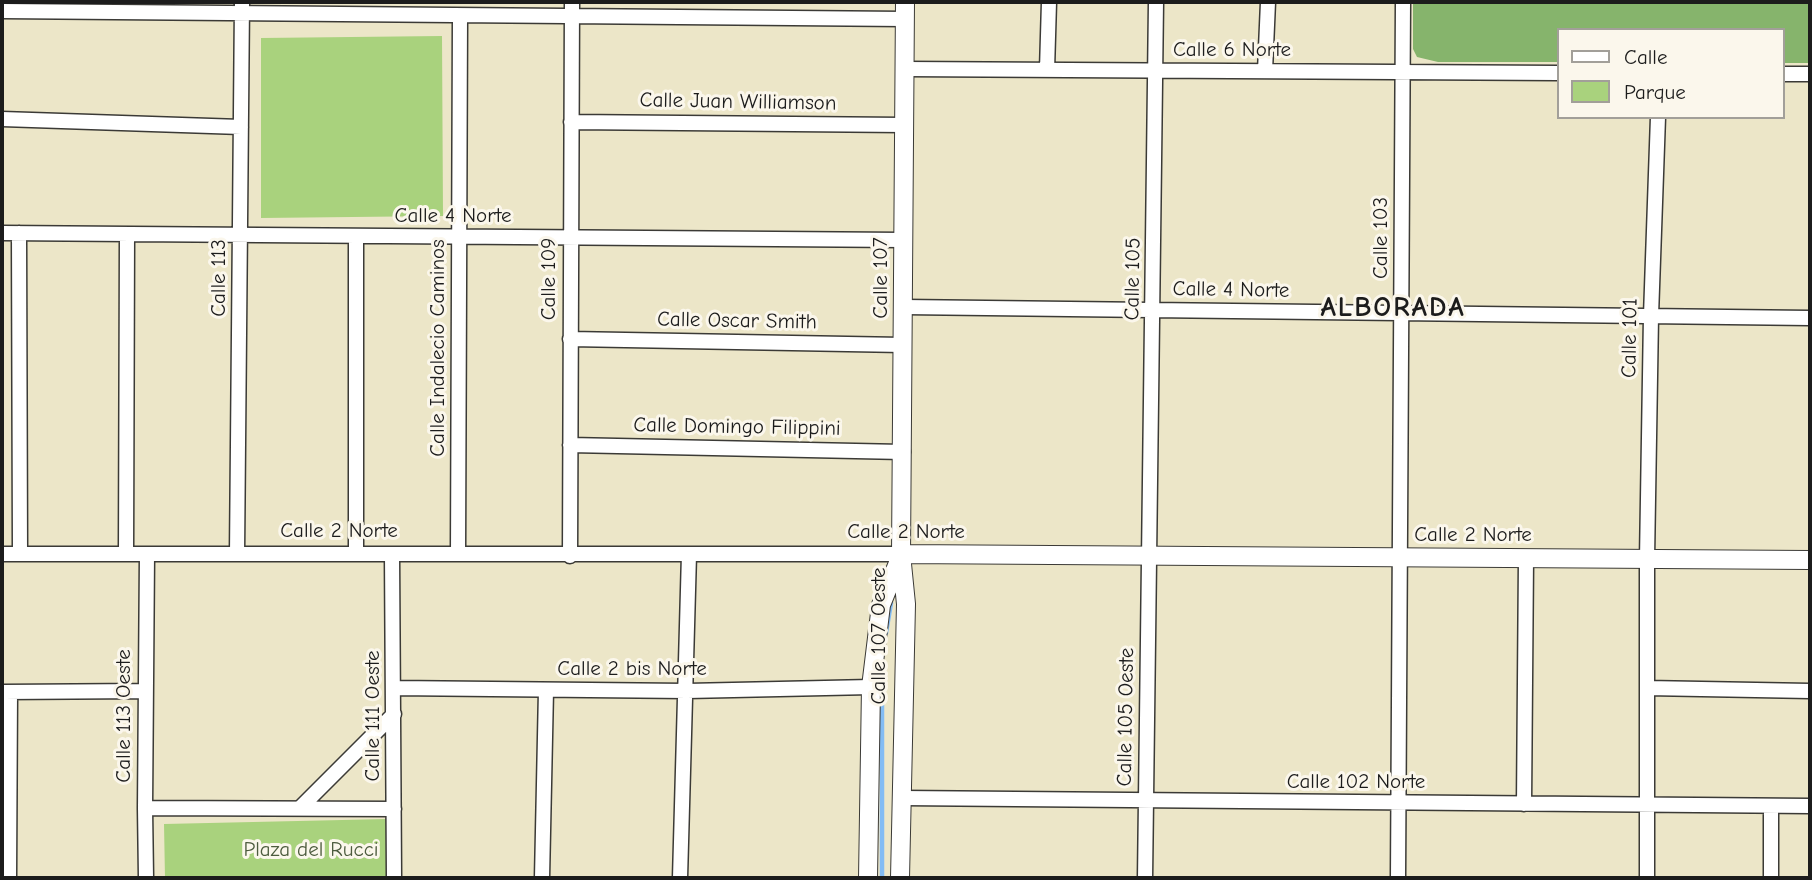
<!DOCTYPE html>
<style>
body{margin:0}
#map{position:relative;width:1812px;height:880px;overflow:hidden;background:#ece6c8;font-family:"Comic Neue",sans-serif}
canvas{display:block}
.frame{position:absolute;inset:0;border:4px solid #1c1c1c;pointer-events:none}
.legend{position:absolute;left:1557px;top:28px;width:228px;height:91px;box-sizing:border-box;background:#fbf7ec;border:2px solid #a29f99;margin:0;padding:9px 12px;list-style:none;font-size:21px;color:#1c1c1c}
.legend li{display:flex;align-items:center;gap:14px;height:35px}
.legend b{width:35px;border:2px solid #a29f99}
</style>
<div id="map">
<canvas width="1812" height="880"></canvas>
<div class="frame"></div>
<ul class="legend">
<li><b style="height:9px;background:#fff"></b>Calle</li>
<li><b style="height:19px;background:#a9d27d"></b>Parque</li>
</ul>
</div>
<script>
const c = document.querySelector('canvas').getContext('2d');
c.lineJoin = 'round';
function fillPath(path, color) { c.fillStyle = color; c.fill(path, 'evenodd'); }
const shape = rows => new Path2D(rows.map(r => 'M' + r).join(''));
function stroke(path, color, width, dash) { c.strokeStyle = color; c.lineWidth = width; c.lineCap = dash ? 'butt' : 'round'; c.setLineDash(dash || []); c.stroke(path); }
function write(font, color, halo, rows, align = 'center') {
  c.font = font + ' "Comic Neue",sans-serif'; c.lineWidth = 6; c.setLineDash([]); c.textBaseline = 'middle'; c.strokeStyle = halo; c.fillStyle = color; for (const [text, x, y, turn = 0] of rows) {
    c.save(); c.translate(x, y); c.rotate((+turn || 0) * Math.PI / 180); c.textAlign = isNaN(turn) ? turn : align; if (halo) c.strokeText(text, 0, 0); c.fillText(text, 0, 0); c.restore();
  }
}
fillPath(shape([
 [442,36,443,216,261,218,261,38],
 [387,819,386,878,165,878,164,824]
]), '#a9d27d');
fillPath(shape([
 [1413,2,1810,2,1810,63,1782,63,1782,30,1558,30,1558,62,1438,62,1417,57,1413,49]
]), '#86b46c');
stroke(shape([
 [886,633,891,603],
 [882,878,882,666]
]), '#83bcf4', 4.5);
const minor = shape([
 [2,11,905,19],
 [905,69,1558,73],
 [1047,70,1049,2],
 [1265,71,1268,2],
 [1782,74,1810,74],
 [2,119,241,127],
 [571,122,904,125],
 [2,233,904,240],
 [19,233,20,554],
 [904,307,1810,318],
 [570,339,903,345],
 [570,445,903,452],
 [2,554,901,554],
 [126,554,127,234],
 [237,554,242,2],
 [356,554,356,237],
 [392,554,394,878],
 [458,554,460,16],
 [570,556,572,2],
 [394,688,687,691,871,687],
 [1647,688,1810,691],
 [3,692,145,691],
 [902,798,1810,806],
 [1524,804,1526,558],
 [301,807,394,714],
 [145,808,394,809],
 [9,878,10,692],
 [146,878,145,808,147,554],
 [542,878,546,690],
 [680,878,689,554],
 [1145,878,1156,2],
 [1398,878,1403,2],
 [1647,878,1647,559,1651,316,1658,117],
 [1771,878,1771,806]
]);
const tertiary = shape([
 [901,554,1810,560],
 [868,878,871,687,881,605,900,558],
 [900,878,906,604,901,554,905,2]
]);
stroke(minor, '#3b3a36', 17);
stroke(tertiary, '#3b3a36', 20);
stroke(minor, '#fff', 14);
stroke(tertiary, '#fff', 18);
write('21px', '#1c1c1c', '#fbf7ec', [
 ["Calle 6 Norte",1232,50],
 ["Calle Juan Williamson",738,102,1],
 ["Calle 4 Norte",453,216],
 ["Calle 103",1381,238,-90],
 ["Calle 113",219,278,-90],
 ["Calle 107",881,278,-90],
 ["Calle 109",549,279,-90],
 ["Calle 105",1133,279,-89],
 ["Calle 4 Norte",1231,290,1],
 ["Calle Oscar Smith",737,321,1],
 ["Calle 101",1630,338,-89],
 ["Calle Indalecio Caminos",438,348,-90],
 ["Calle Domingo Filippini",737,427,1],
 ["Calle 2 Norte",339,531],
 ["Calle 2 Norte",906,532],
 ["Calle 2 Norte",1473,535],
 ["Calle 107 Oeste",879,636,-90],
 ["Calle 2 bis Norte",632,669],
 ["Calle 113 Oeste",124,716,-90],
 ["Calle 111 Oeste",373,716,-90],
 ["Calle 105 Oeste",1126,717,-89],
 ["Calle 102 Norte",1356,782]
]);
write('21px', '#4d5c3e', '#fbf7ec', [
 ["Plaza del Rucci",311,850]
]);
c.letterSpacing = '2px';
write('bold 28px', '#1c1c1c', '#fbf7ec', [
 ["ALBORADA",1393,308]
]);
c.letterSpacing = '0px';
</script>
